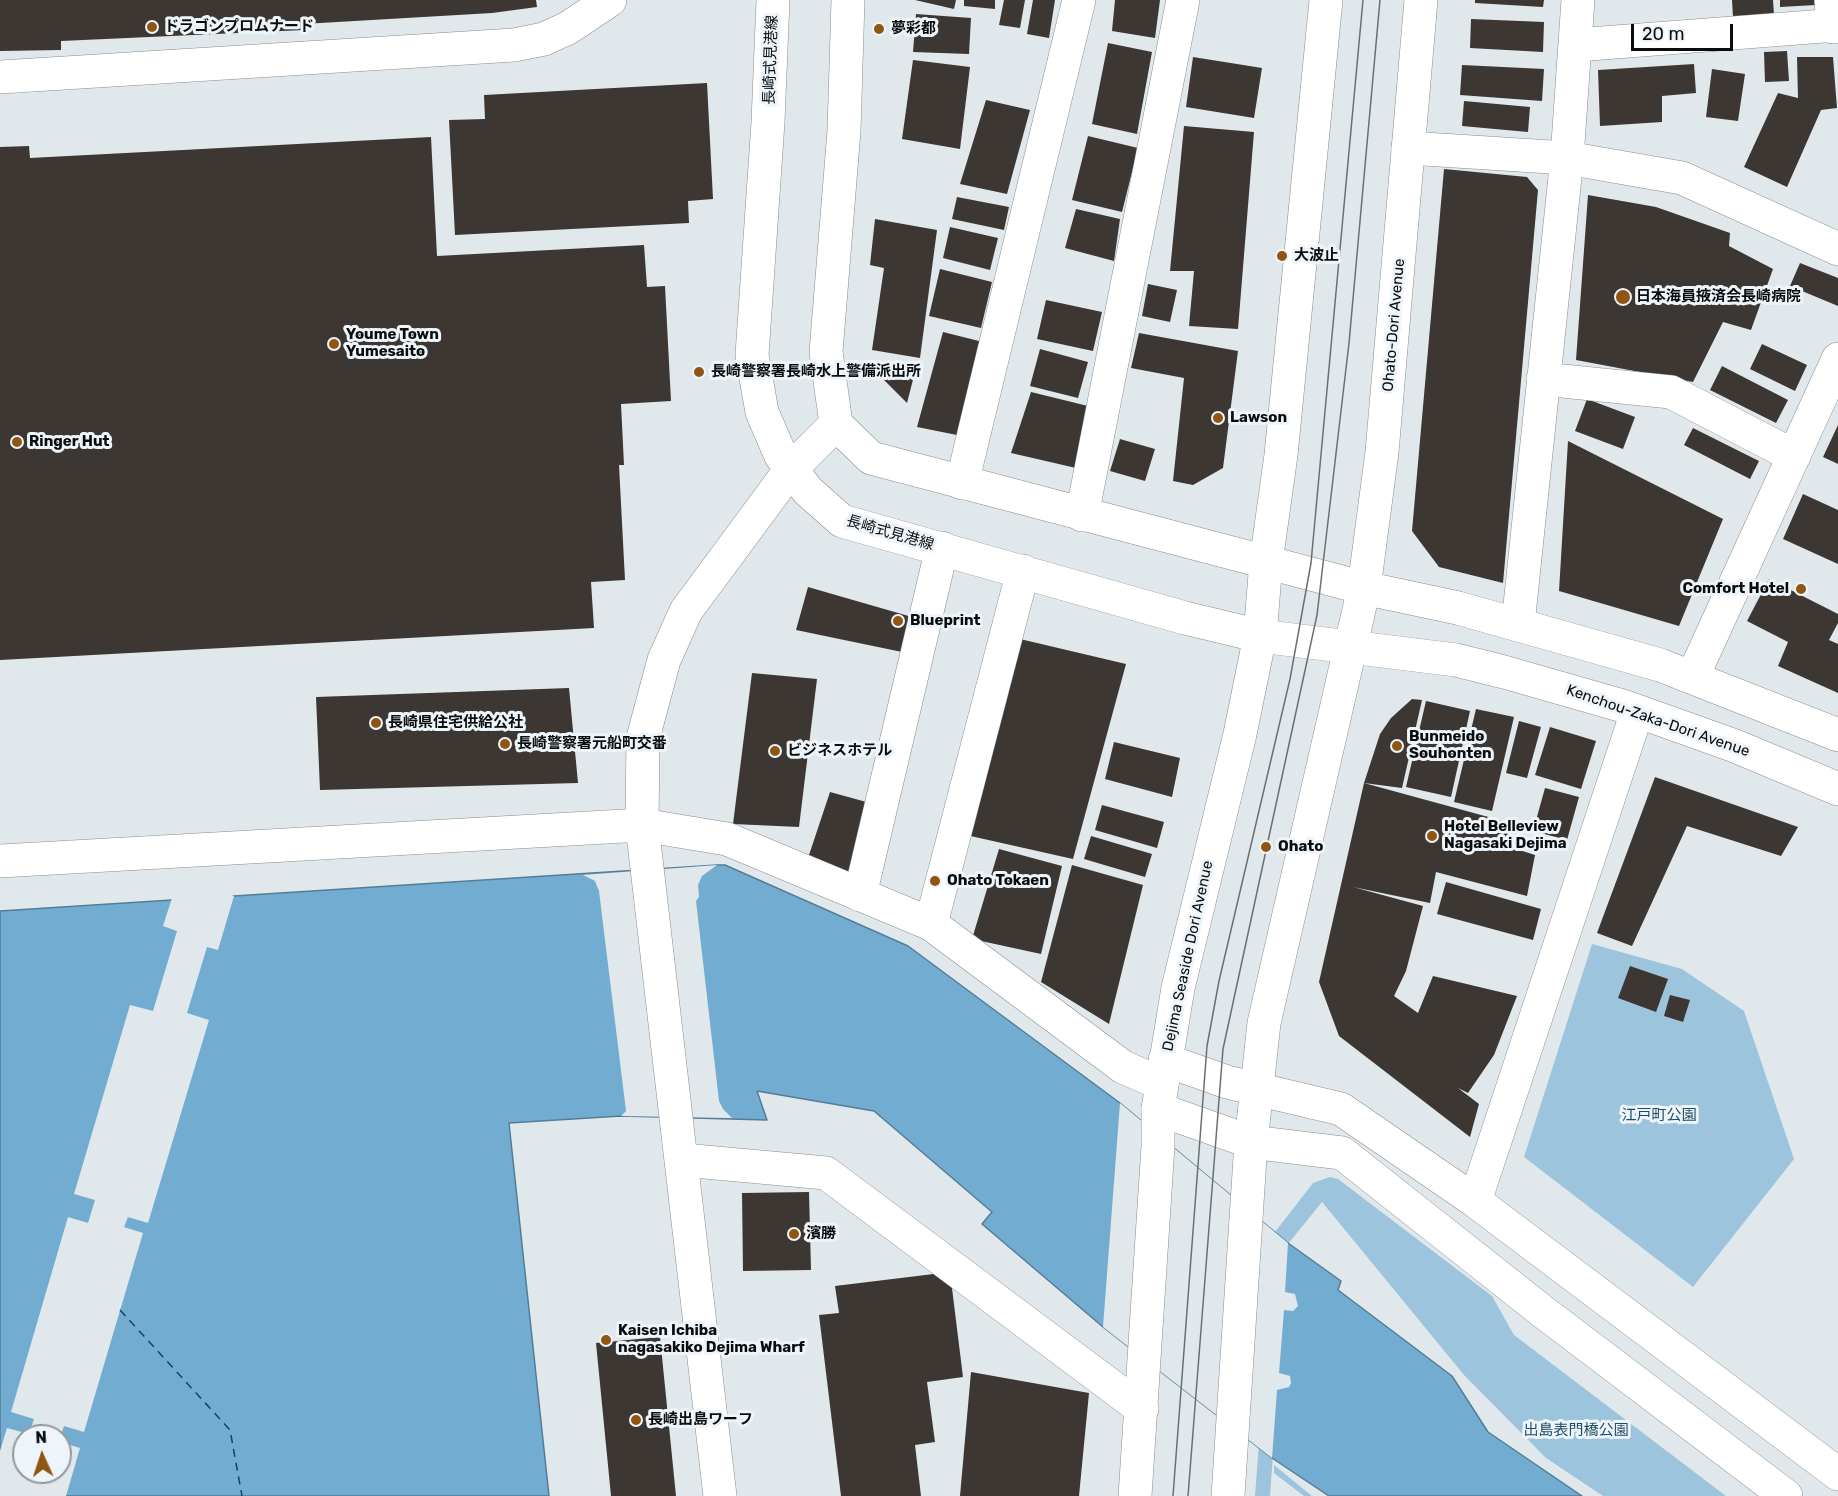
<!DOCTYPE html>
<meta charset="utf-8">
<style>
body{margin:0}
#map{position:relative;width:1838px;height:1496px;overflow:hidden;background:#e1e8ec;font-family:Rubik,sans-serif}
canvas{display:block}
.north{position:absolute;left:12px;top:1424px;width:60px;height:60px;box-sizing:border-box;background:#eef5fa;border:2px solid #93989c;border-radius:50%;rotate:357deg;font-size:16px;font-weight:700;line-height:24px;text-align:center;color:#0a0d0e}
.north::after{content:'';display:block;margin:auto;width:21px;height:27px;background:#905512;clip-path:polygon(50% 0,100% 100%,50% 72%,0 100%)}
.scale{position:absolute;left:1631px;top:24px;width:102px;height:27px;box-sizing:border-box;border:3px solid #0a0d0e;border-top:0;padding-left:8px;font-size:18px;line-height:21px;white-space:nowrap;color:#0a0d0e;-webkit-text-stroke:4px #eef5fa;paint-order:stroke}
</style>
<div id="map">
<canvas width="1838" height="1496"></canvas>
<div class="north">N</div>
<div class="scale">20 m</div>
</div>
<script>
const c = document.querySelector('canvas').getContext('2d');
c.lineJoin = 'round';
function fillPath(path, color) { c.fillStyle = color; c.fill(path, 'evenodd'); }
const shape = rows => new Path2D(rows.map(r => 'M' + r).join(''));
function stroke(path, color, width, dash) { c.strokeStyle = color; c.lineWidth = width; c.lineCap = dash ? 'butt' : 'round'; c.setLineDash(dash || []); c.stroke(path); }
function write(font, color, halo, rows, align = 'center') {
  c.font = font + ' Rubik,"Noto Sans JP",sans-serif'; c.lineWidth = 6; c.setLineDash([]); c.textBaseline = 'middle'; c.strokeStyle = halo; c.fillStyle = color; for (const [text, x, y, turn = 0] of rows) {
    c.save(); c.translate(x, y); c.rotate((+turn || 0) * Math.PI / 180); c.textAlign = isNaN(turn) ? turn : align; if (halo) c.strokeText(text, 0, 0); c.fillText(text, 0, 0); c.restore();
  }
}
fillPath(shape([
 [1592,944,1682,969,1744,1011,1794,1159,1693,1287,1524,1157],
 [1330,1177,1338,1179,1492,1296,1514,1335,1726,1496,1603,1496,1546,1458,1464,1375,1322,1202,1288,1244,1270,1496,1255,1496,1275,1232,1313,1183],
 [1274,1465,1312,1496,1304,1496,1274,1473]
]), '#9dc4dd');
const water = shape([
 [717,865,725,865,908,946,1120,1103,1288,1243,1341,1281,1338,1290,1452,1376,1488,1432,1582,1496,1329,1496,1272,1458,1103,1327,982,1224,992,1212,874,1111,757,1091,767,1120,621,1116,509,1123,549,1496,0,1496,0,911,717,865],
 [24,1436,60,1436,60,1472,24,1472,24,1436]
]);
fillPath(water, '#72add1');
stroke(water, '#537d96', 1.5);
fillPath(shape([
 [717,865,702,876,698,885,699,897,696,901,719,1101,723,1109,732,1118,621,1116,626,1111,599,891,595,881,583,875],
 [228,894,234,896,218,950,207,947,187,1013,209,1020,148,1223,128,1217,124,1227,143,1233,84,1432,64,1426,60,1438,24,1436,24,1472,60,1472,60,1442,80,1448,66,1496,0,1496,0,1451,7,1428,29,1434,34,1419,11,1412,68,1217,88,1223,95,1200,74,1194,130,1005,153,1011,177,931,163,926,172,898],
 [1120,1103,1288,1243,1285,1292,1295,1294,1298,1306,1293,1311,1284,1310,1279,1373,1290,1376,1291,1383,1289,1387,1277,1390,1272,1458,1103,1327]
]), '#e1e8ec');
stroke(shape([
 [120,1310,230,1430,242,1496]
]), '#14435d', 1.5, [8, 6]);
fillPath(shape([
 [0,0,536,0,537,7,492,13,303,24,304,30,61,41,61,50,0,51],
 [915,0,956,0,954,9],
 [964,0,995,0,995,9,964,6],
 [1004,0,1025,0,1020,28,999,25],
 [1033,0,1055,0,1049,38,1027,34],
 [1115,0,1160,0,1155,38,1112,31],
 [1475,0,1544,0,1543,7,1475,3],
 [1732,0,1773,0,1774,15,1733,17],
 [1780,0,1815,0,1816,5,1780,7],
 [916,14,971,18,969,54,913,52],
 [1471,19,1544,22,1543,52,1470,48],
 [1108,43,1152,52,1137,134,1092,124],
 [1787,51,1789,81,1765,82,1764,52],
 [1193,57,1262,68,1254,118,1186,107],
 [1797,57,1833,57,1837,108,1821,110,1787,187,1744,167,1778,93,1798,98],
 [913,60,970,67,960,149,902,139],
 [1694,64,1696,93,1662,96,1662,122,1600,126,1598,70],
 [1462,65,1544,69,1542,101,1460,95],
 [1712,69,1745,74,1738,121,1706,117],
 [707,83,713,199,688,201,689,223,455,235,449,120,485,119,484,95],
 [986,100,1030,110,1007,194,960,184],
 [1464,101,1530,107,1528,132,1462,126],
 [1184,126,1254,132,1238,329,1189,326,1194,271,1170,271],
 [1088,136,1138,148,1122,212,1072,200],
 [431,137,437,256,644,245,647,287,665,286,671,401,621,404,624,465,619,465,625,580,591,582,594,628,0,660,0,147,29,146,30,158],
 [1444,169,1527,177,1538,190,1503,583,1439,567,1412,531],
 [1588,195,1656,207,1730,233,1729,246,1773,269,1751,330,1723,322,1693,382,1576,360],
 [957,197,1009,207,1004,230,952,219],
 [1076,209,1120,219,1114,261,1065,248],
 [875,219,937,230,920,358,872,350,884,268,870,265],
 [950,227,998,238,990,270,943,258],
 [1800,263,1838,278,1838,306,1790,286],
 [940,269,992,282,981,328,929,316],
 [1148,284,1177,290,1170,322,1142,316],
 [1046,300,1102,312,1093,351,1037,339],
 [943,332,983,342,962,436,917,427],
 [1139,333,1238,351,1223,468,1193,485,1173,481,1184,378,1131,368],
 [1762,344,1807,365,1795,391,1750,369],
 [1040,349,1088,362,1078,398,1030,386],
 [882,364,915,372,907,403,881,377],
 [1722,366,1788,400,1776,423,1710,390],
 [1031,392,1088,406,1076,468,1011,453],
 [1587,399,1635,417,1623,449,1575,431],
 [1838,425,1838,464,1823,457],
 [1693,428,1759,461,1750,479,1684,445],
 [1120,439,1155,449,1145,481,1110,471],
 [1568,441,1723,519,1679,626,1559,591],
 [1803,494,1838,510,1838,564,1783,539],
 [1769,579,1838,614,1838,623,1829,640,1838,644,1838,693,1778,666,1788,642,1747,621],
 [808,587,912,617,902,652,796,630],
 [1020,639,1126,664,1073,859,966,835],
 [752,673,817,679,799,827,733,824],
 [569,688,578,783,320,790,316,697],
 [1412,699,1422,700,1402,788,1364,783,1514,824,1510,847,1535,855,1527,896,1436,872,1430,903,1353,887,1423,906,1406,971,1394,996,1418,1013,1433,976,1517,996,1494,1055,1468,1093,1458,1088,1479,1104,1470,1137,1339,1036,1319,982,1364,783,1380,734,1391,718],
 [1426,701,1470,711,1451,797,1406,787],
 [1476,709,1514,717,1492,811,1454,802],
 [1519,721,1541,727,1527,778,1506,773],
 [1550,727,1596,741,1581,789,1535,775],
 [1114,742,1180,758,1172,797,1105,779],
 [1655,777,1798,827,1781,856,1687,826,1632,946,1597,933],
 [1545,788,1579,797,1567,840,1533,831],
 [830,792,870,803,847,883,806,864],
 [1102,805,1164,822,1157,848,1095,830],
 [1091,836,1152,854,1145,877,1084,859],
 [999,849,1062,866,1041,954,972,939],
 [1072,865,1143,885,1109,1024,1041,982],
 [1446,882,1541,909,1533,940,1437,914],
 [1630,966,1668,979,1656,1012,1618,998],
 [1670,995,1690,1000,1683,1022,1664,1016],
 [809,1192,811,1270,743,1271,742,1193],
 [950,1272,963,1377,927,1382,935,1442,915,1445,921,1496,841,1496,819,1315,839,1313,835,1286],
 [660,1337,676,1496,611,1496,596,1343],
 [971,1372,1089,1393,1079,1496,960,1496]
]), '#3c3733');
const street = shape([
 [1831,0,1833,27],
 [1576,45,1838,25],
 [1543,379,1671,392,1794,456],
 [962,483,1079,0],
 [1082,515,1183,0],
 [1518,624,1567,158,1578,0],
 [1693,676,1838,359],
 [642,825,727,839,931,924,1123,1067,1162,1084],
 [860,895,942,548],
 [931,924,1023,571],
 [683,1160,826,1173,1142,1409]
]);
const secondary = shape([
 [773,0,768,122,752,355,762,412,781,456,808,491,842,521,1185,618,1260,636],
 [848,0,844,131,826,352,836,424,871,458,1266,562],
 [0,77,514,45,544,39,568,28,610,0],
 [1408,148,1567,158,1682,178,1838,249],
 [0,861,642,825],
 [1165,1060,1227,1082,1341,1109,1475,1201,1838,1474],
 [1158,1109,1251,1142,1342,1153,1542,1311,1786,1496],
 [1475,1201,1637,712],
 [720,1496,642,825,643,738,664,660,686,611,791,469,836,424]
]);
const highway = shape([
 [1266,562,1364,588,1458,608,1660,665,1838,735],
 [1260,636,1456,660,1504,672,1623,706,1735,746,1838,789],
 [1135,1496,1158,1146,1158,1109,1178,988,1240,734,1260,636,1266,562,1281,455,1326,0],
 [1228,1496,1251,1142,1264,1023,1364,588,1382,452,1421,0]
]);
stroke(street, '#878d92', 34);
stroke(secondary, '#878d92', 34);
stroke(highway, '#878d92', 34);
stroke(street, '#fff', 33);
stroke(secondary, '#fff', 33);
stroke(highway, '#fff', 33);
stroke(shape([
 [1173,1496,1207,1046,1219,981,1290,679,1311,563,1363,0],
 [1188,1496,1223,1049,1317,615,1349,343,1380,0]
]), '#6b6f72', 1.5);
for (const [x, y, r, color] of [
 [152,27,6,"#905512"],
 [879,29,6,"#905512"],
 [1282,256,6,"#905512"],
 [1623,297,8,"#905512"],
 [334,344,6,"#905512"],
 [699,372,6,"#905512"],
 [1218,418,6,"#905512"],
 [17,442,6,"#905512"],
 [1801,589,6,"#905512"],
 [898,621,6,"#905512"],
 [376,723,6,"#905512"],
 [505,744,6,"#905512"],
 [1397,746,6,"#905512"],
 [775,751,6,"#905512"],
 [1432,836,6,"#905512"],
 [1266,847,6,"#905512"],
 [935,881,6,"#905512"],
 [794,1234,6,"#905512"],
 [606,1340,6,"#905512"],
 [636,1420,6,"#905512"]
]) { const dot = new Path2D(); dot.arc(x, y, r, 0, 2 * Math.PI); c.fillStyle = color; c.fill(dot); stroke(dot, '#eef5fa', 2); }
write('bold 15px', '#0a0d0e', '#eef5fa', [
 ["ドラゴンプロムナード",164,27],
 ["夢彩都",891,29],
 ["大波止",1294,256],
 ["日本海員掖済会長崎病院",1636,297],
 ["Youme Town",346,335],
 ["Yumesaito",346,352],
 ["長崎警察署長崎水上警備派出所",711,372],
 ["Lawson",1230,418],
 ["Ringer Hut",29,442],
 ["Comfort Hotel",1789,589,"right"],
 ["Blueprint",910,621],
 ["長崎県住宅供給公社",388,723],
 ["Bunmeido",1409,737],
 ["Souhonten",1409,754],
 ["長崎警察署元船町交番",517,744],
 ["ビジネスホテル",787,751],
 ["Hotel Belleview",1444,827],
 ["Nagasaki Dejima",1444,844],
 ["Ohato",1278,847],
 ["Ohato Tokaen",947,881],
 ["濱勝",806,1234],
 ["Kaisen Ichiba",618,1331],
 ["nagasakiko Dejima Wharf",618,1348],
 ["長崎出島ワーフ",648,1420]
], 'left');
write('15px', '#0a0d0e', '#eef5fa', [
 ["長崎式見港線",771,60,-88],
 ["Ohato-Dori Avenue",1394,325,-85],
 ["長崎式見港線",890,533,16],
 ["Kenchou-Zaka-Dori Avenue",1658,721,19],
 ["Dejima Seaside Dori Avenue",1188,956,-78]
]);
write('15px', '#1e4c66', '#eef5fa', [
 ["江戸町公園",1659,1116],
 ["出島表門橋公園",1576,1431]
]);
</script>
